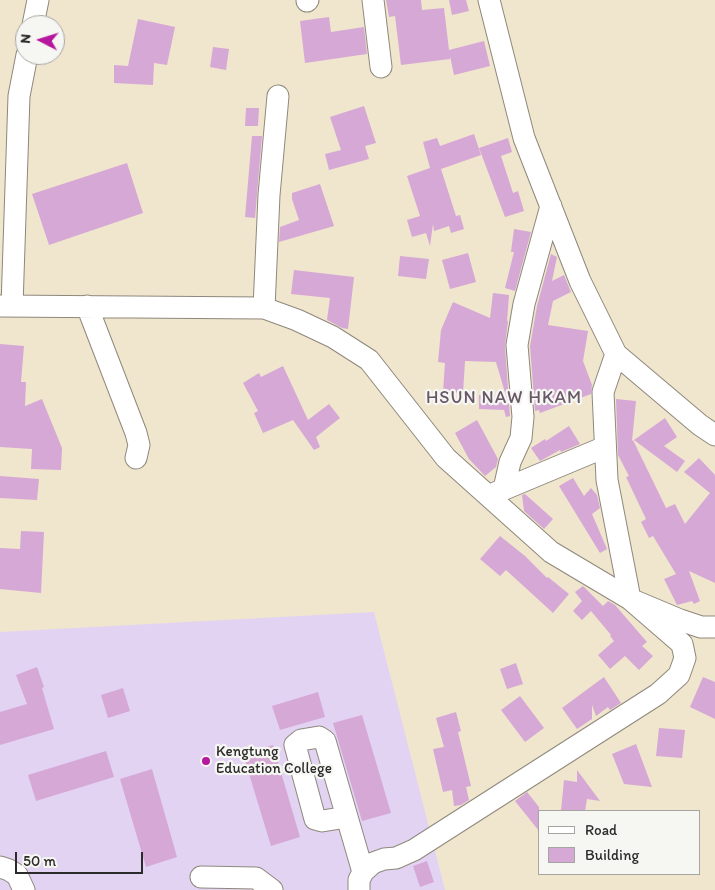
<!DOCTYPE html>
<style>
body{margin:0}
#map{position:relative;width:715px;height:890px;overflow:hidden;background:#f0e5cd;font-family:Itim,sans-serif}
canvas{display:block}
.legend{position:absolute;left:538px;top:810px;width:162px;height:65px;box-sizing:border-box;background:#f6f6f2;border:1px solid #a5a5a2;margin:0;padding:6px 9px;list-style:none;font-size:15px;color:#2b2b2b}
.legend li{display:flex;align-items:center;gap:10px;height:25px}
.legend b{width:25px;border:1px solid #a5a5a2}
.north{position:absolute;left:15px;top:15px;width:50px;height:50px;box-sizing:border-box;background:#f6f6f2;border:1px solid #a5a5a2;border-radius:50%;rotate:275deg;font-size:14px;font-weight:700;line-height:20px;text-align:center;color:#2b2b2b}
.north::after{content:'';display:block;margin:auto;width:18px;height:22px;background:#b5179e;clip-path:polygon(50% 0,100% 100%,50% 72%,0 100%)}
.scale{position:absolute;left:15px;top:852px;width:128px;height:22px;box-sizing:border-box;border:2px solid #2b2b2b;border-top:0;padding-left:6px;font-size:15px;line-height:18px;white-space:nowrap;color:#2b2b2b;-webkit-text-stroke:4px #f6f6f2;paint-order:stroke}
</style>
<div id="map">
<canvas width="715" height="890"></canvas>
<ul class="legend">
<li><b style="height:6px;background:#fff"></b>Road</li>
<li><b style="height:14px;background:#d6a8d6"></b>Building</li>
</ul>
<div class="north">N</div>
<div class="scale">50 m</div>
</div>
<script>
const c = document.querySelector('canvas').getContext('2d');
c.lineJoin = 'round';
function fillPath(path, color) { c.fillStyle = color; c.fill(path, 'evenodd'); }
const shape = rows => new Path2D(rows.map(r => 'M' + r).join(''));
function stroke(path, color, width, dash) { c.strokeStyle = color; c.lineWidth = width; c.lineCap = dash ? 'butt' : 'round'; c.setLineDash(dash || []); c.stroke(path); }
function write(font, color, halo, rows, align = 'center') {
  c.font = font + ' Itim,sans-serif'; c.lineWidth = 4.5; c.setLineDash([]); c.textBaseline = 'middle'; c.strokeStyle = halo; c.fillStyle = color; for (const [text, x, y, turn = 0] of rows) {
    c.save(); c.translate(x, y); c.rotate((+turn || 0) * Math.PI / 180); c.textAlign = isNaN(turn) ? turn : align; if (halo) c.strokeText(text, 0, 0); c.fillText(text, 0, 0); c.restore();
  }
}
fillPath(shape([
 [374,612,445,890,0,890,0,632]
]), '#e3d3f2');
fillPath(shape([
 [386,0,421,0,422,10,444,8,449,50,484,41,490,66,454,75,450,56,450,59,401,65,395,16,389,17],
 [449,0,466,0,469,11,452,15],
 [329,17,331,32,364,27,367,54,305,63,300,21],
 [138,19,175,27,167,65,154,63,153,85,114,83,114,65,128,66],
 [213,47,229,49,226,70,210,67],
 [364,106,376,143,365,146,369,159,329,170,325,154,341,150,330,117],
 [246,108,259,108,258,126,245,126],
 [474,134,481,155,441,169,456,216,460,215,464,229,451,233,449,226,434,231,433,224,430,246,426,233,412,237,407,220,420,216,407,176,430,168,423,142,437,138,440,146],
 [252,136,262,136,255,218,245,217],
 [508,138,512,152,501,156,513,193,518,191,524,211,505,217,479,148],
 [127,163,143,213,49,245,32,194],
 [320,184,334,226,279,242,280,227,299,220,292,199,292,193],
 [514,229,531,232,515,291,505,288,514,252,511,252],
 [468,253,476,282,450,289,442,260],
 [551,254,557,257,552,281,564,275,571,292,553,301,548,325,588,331,583,361,592,385,591,394,540,413,539,410,535,411,530,346,537,306],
 [400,256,429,259,426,279,398,276],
 [294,270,354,277,348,329,342,328,327,320,330,298,291,294],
 [493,293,509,295,507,321,508,321,505,346,510,416,506,417,504,410,479,409,479,395,506,396,496,362,465,361,463,393,443,392,445,363,438,362,441,330,453,302,490,318],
 [0,344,24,346,21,382,26,382,25,406,42,399,62,448,61,470,31,469,32,449,0,447],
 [283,366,308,420,329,404,340,418,316,437,320,447,314,450,293,420,263,433,254,413,258,411,243,383,259,373,261,377],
 [616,399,636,401,632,441,633,440,666,508,675,504,685,524,710,493,684,472,699,458,715,475,715,583,689,571,700,601,694,604,692,601,677,605,664,579,676,574,653,536,649,538,641,522,646,519,626,477,629,476,618,455],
 [665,418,677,437,664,446,685,461,677,472,634,440],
 [477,420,498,459,496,467,485,476,469,459,455,433],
 [569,426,580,444,561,452,560,450,540,461,531,448,545,439,546,441],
 [0,476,39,479,37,500,0,498],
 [573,478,584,496,591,488,597,495,600,508,592,514,607,549,600,553,559,486],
 [525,494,553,519,544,529,524,511,522,495],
 [21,531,44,532,41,593,0,589,0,548,20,549],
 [500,536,525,556,547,578,548,577,569,594,553,613,506,570,500,576,480,559],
 [583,586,603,606,608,601,615,605,647,642,642,646,653,656,639,670,625,656,610,669,598,655,614,641,610,636,611,635,591,611,582,620,573,611,582,601,575,592],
 [516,663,523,684,507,689,500,669],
 [37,667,44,687,42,688,54,729,0,745,0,712,27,704,16,675],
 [604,677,621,703,610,710,608,707,596,716,592,705,592,719,577,729,562,708],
 [703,677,715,682,715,719,690,707],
 [123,688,130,711,108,718,101,695],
 [318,692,325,717,280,730,272,706],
 [520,696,544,728,525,742,501,710],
 [456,712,461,731,458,732,471,786,466,787,469,800,461,805,454,806,452,790,443,792,433,749,444,747,436,718],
 [362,715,391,813,362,821,333,723],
 [659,728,685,730,682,758,656,756],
 [636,744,652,787,624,784,612,754],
 [273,745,300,837,271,846,243,754],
 [106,751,114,777,36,801,28,775],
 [152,769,177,857,146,867,120,779],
 [577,770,600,801,587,799,585,811,561,811,564,780,577,782],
 [527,792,539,807,539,831,515,801],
 [427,861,434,882,420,887,413,866]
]), '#d6a8d6');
const minor = shape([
 [373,0,381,67],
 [489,0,524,138,580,281,616,354,700,425,715,435],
 [307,1,308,0],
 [33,25,38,0],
 [0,306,264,308,297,320,333,337,369,360,446,458,551,552,630,599,680,620,701,627,715,627],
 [12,306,19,96,27,55],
 [87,306,136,433,139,445,136,458],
 [264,308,269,195,278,96],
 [504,489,510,462,521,438,523,417,517,345,524,304,551,206],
 [495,493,605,447],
 [347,817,322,821,315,819,295,745,301,740,319,737,325,741,347,817,363,872],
 [0,867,9,870,17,875,24,890],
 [201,877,256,878,272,890],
 [359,890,359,880,363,872,373,863,384,859,396,858,414,850,658,694,679,675,685,658,682,644,630,599,607,480,603,392,616,354]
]);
stroke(minor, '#8e887c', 23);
stroke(minor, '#fff', 21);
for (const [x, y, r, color] of [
 [206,761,5,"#b5179e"]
]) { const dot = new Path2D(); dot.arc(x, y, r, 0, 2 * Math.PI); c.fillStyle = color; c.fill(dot); stroke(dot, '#f6f6f2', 2); }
write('15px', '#2b2b2b', '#f6f6f2', [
 ["Kengtung",216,752],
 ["Education College",216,769]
], 'left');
c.letterSpacing = '1px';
write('18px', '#675767', '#f6f6f2', [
 ["HSUN NAW HKAM",504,398]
]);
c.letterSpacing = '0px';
</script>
